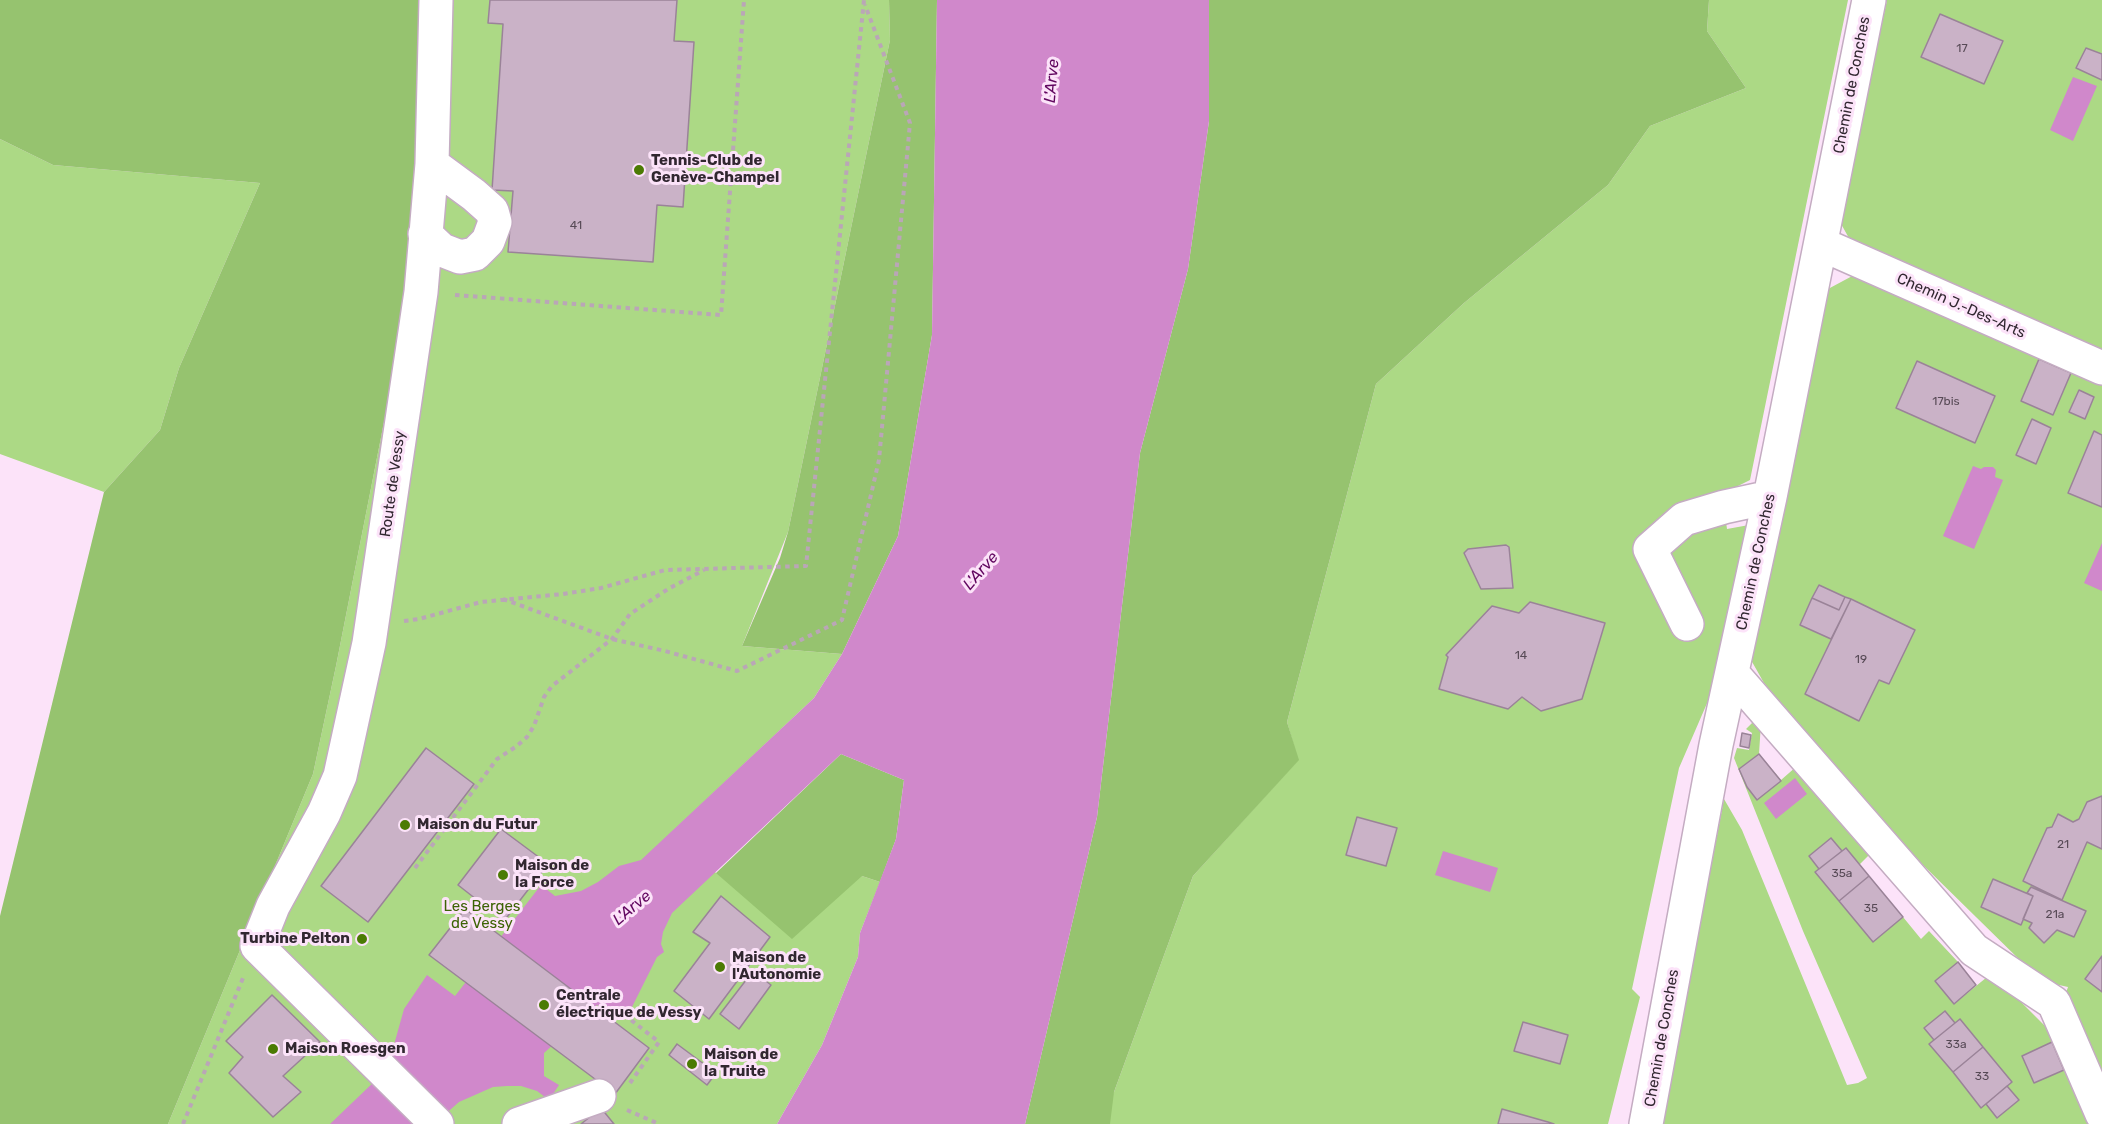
<!DOCTYPE html>
<meta charset="utf-8">
<style>
body{margin:0}
canvas{display:block;background:#fce3f9}
</style>
<canvas width="2102" height="1124"></canvas>
<script>
const c = document.querySelector('canvas').getContext('2d');
c.lineJoin = 'round';
function fillPath(path, color) { c.fillStyle = color; c.fill(path, 'evenodd'); }
const shape = rows => new Path2D(rows.map(r => 'M' + r).join(''));
function stroke(path, color, width, dash) { c.strokeStyle = color; c.lineWidth = width; c.lineCap = dash ? 'butt' : 'round'; c.setLineDash(dash || []); c.stroke(path); }
function write(font, color, halo, rows, align = 'center') {
  c.font = font + ' Rubik,sans-serif'; c.lineWidth = 6; c.setLineDash([]); c.textBaseline = 'middle'; c.strokeStyle = halo; c.fillStyle = color; for (const [text, x, y, turn = 0] of rows) {
    c.save(); c.translate(x, y); c.rotate((+turn || 0) * Math.PI / 180); c.textAlign = isNaN(turn) ? turn : align; if (halo) c.strokeText(text, 0, 0); c.fillText(text, 0, 0); c.restore();
  }
}
fillPath(shape([
 [424,0,889,0,890,40,788,532,742,646,842,654,814,698,673,831,716,873,862,876,880,882,860,933,858,957,822,1045,777,1124,168,1124,313,774,336,666,408,300],
 [1709,0,1848,0,1750,480,1722,494,1727,529,1749,525,1708,701,1679,768,1632,989,1640,997,1608,1124,1096,1124,1114,1092,1193,876,1298,760,1287,722,1376,384,1464,303,1608,185,1650,126,1746,88,1707,31],
 [1887,0,2102,0,2102,350,1850,240,1840,222],
 [0,139,53,165,260,183,179,368,160,430,104,492,0,454],
 [1856,274,2102,384,2102,1124,1662,1124,1724,799,1742,830,1847,1085,1858,1083,1867,1078,1803,931,1734,758,1737,748,1749,750,1752,733,1746,729,1757,718,1761,723,1759,754,1781,780,1797,766,1871,853,1859,865,1903,917,1921,939,1929,931,1958,962,1935,981,1954,1004,1992,973,2052,1033,2068,987,2050,983,2029,969,1924,866,1844,779,1764,683,1751,660,1828,289]
]), '#acd985');
fillPath(shape([
 [0,0,424,0,408,300,336,666,313,774,168,1124,0,1124,0,916,104,492,160,430,179,368,260,183,53,165,0,139],
 [889,0,937,0,932,335,898,536,842,654,742,646,780,558,788,532,890,40],
 [1209,0,1709,0,1707,31,1746,88,1650,126,1608,185,1464,303,1376,384,1287,722,1299,760,1193,876,1114,1092,1110,1124,1025,1124,1097,817,1140,453,1188,269,1209,121],
 [841,754,904,780,896,839,880,882,862,876,792,939,716,873]
]), '#96c36f');
fillPath(shape([
 [937,0,1209,0,1209,121,1188,269,1140,453,1097,817,1025,1124,777,1124,822,1045,858,957,860,933,896,839,904,780,841,754,672,913,663,932,661,944,664,952,657,957,629,1013,624,1007,616,1020,597,1005,544,1053,544,1076,559,1085,549,1100,537,1091,521,1086,507,1086,493,1087,459,1102,434,1124,330,1124,377,1079,390,1059,404,1009,427,975,455,996,541,885,555,896,581,891,598,882,619,866,641,860,814,698,842,654,898,536,932,335],
 [2073,77,2097,86,2073,141,2050,130],
 [1973,466,1981,469,1984,467,1993,467,1996,470,1995,477,2003,480,1974,549,1943,536],
 [2102,543,2102,591,2084,583],
 [1795,778,1807,794,1776,819,1764,803],
 [1443,851,1498,868,1490,892,1435,875]
]), '#d088cb');
const building = shape([
 [490,0,677,0,674,41,694,42,683,207,657,205,653,262,508,252,513,191,492,190,503,24,488,23,490,0],
 [1940,14,2003,41,1984,84,1921,57,1940,14],
 [2086,48,2102,54,2102,80,2076,68,2086,48],
 [2039,359,2071,373,2053,415,2021,401,2039,359],
 [1917,361,1995,396,1975,443,1896,408,1917,361],
 [2079,390,2094,397,2085,419,2069,412,2079,390],
 [2032,419,2051,428,2036,464,2016,455,2032,419],
 [2094,431,2102,435,2102,507,2068,493,2094,431],
 [1506,545,1509,547,1513,588,1481,589,1464,553,1468,549,1506,545],
 [1819,585,1845,597,1839,610,1812,598,1819,585],
 [1845,597,1851,599,1831,639,1800,625,1812,598,1839,610,1845,597],
 [1851,599,1915,630,1889,684,1879,680,1859,721,1805,694,1851,599],
 [1530,602,1605,623,1582,699,1541,711,1522,697,1508,709,1439,689,1448,657,1446,655,1492,606,1519,613,1530,602],
 [1742,733,1751,735,1749,748,1740,746,1742,733],
 [426,748,474,784,368,922,321,886,426,748],
 [1759,754,1781,781,1757,800,1747,787,1739,769,1759,754],
 [2102,796,2102,849,2087,842,2062,900,2023,881,2047,828,2052,827,2058,814,2073,822,2079,819,2087,802,2102,796],
 [1357,817,1397,828,1386,866,1346,855,1357,817],
 [501,829,548,864,504,921,458,885,501,829],
 [1831,838,1842,851,1819,869,1809,856,1831,838],
 [1846,848,1869,876,1839,901,1815,872,1846,848],
 [1869,876,1903,917,1873,942,1839,901,1869,876],
 [1993,879,2033,896,2021,925,1981,907,1993,879],
 [2031,887,2086,911,2074,937,2057,930,2044,943,2029,928,2032,923,2023,919,2033,896,2027,893,2031,887],
 [721,896,770,937,709,1019,674,991,710,943,693,932,721,896],
 [465,909,649,1048,615,1094,429,955,465,909],
 [2102,956,2102,992,2085,979,2102,956],
 [1958,962,1976,985,1954,1004,1935,981,1958,962],
 [753,971,771,985,739,1029,720,1014,753,971],
 [272,995,320,1042,283,1076,301,1092,273,1117,229,1073,243,1057,226,1041,272,995],
 [1945,1011,1955,1023,1934,1040,1924,1028,1945,1011],
 [1960,1019,1983,1047,1953,1072,1929,1044,1960,1019],
 [1523,1022,1568,1035,1560,1064,1514,1051,1523,1022],
 [2052,1042,2064,1070,2034,1083,2022,1056,2052,1042],
 [677,1044,716,1073,707,1085,669,1055,677,1044],
 [1983,1047,2012,1082,1981,1108,1953,1072,1983,1047],
 [2007,1086,2019,1100,1997,1118,1986,1104,2007,1086],
 [601,1108,614,1124,581,1124,601,1108],
 [1502,1109,1548,1122,1554,1124,1498,1124,1502,1109]
]);
fillPath(building, '#cab2c7');
stroke(building, '#9a8398', 1.5);
const minor = shape([
 [436,0,432,164,421,292,369,643,340,776,324,813,273,906,257,946,437,1124],
 [425,234,442,250,460,257,475,254,488,241,495,222,492,211,474,195,432,164],
 [1821,244,2102,368],
 [1687,624,1650,549,1684,519,1724,507,1770,497],
 [1732,673,1974,950,2054,1003,2102,1114],
 [519,1124,599,1096],
 [1646,1124,1716,745,1770,497,1869,0]
]);
stroke(minor, '#c4acc2', 36);
stroke(shape([
 [455,295,721,315,744,0],
 [503,599,612,639,665,651,737,671,842,620,879,460,910,123,865,5],
 [404,621,419,619,481,602,563,594,601,588,665,570,806,566,864,0],
 [415,868,497,759,517,746,527,737,534,726,544,697,552,686,612,639,630,614,668,589,704,570],
 [630,1083,659,1042,631,1020],
 [627,1110,659,1124],
 [183,1124,243,978]
]), '#baa6b7', 4, [4.5, 4.5]);
stroke(minor, '#fff', 33);
for (const [x, y, r, color] of [
 [639,170,6,"#4b7b04"],
 [405,825,6,"#4b7b04"],
 [503,875,6,"#4b7b04"],
 [362,939,6,"#4b7b04"],
 [720,967,6,"#4b7b04"],
 [544,1005,6,"#4b7b04"],
 [273,1049,6,"#4b7b04"],
 [692,1064,6,"#4b7b04"]
]) { const dot = new Path2D(); dot.arc(x, y, r, 0, 2 * Math.PI); c.fillStyle = color; c.fill(dot); stroke(dot, '#fce3f9', 2); }
write('12px', '#574a56', null, [
 ["17",1962,49],
 ["41",576,226],
 ["17bis",1946,402],
 ["14",1521,656],
 ["19",1861,660],
 ["21",2063,845],
 ["35a",1842,874],
 ["35",1871,909],
 ["21a",2055,915],
 ["33a",1956,1045],
 ["33",1982,1077]
]);
write('15px', '#312730', '#fce3f9', [
 ["Chemin de Conches",1852,85,-79],
 ["Chemin J.-Des-Arts",1961,306,24],
 ["Route de Vessy",393,484,-82],
 ["Chemin de Conches",1756,562,-78],
 ["Chemin de Conches",1662,1038,-80]
]);
write('bold 15px', '#312730', '#fce3f9', [
 ["Tennis-Club de",651,161],
 ["Genève-Champel",651,178],
 ["Maison du Futur",417,825],
 ["Maison de",515,866],
 ["la Force",515,883],
 ["Turbine Pelton",350,939,"right"],
 ["Maison de",732,958],
 ["l'Autonomie",732,975],
 ["Centrale",556,996],
 ["électrique de Vessy",556,1013],
 ["Maison Roesgen",285,1049],
 ["Maison de",704,1055],
 ["la Truite",704,1072]
], 'left');
write('15px', '#3c6305', '#fce3f9', [
 ["Les Berges",482,907],
 ["de Vessy",482,924]
]);
write('italic 16px', '#61065f', '#fce3f9', [
 ["L'Arve",1052,81,-85],
 ["L'Arve",981,571,-49],
 ["L'Arve",632,908,-40]
]);
</script>
